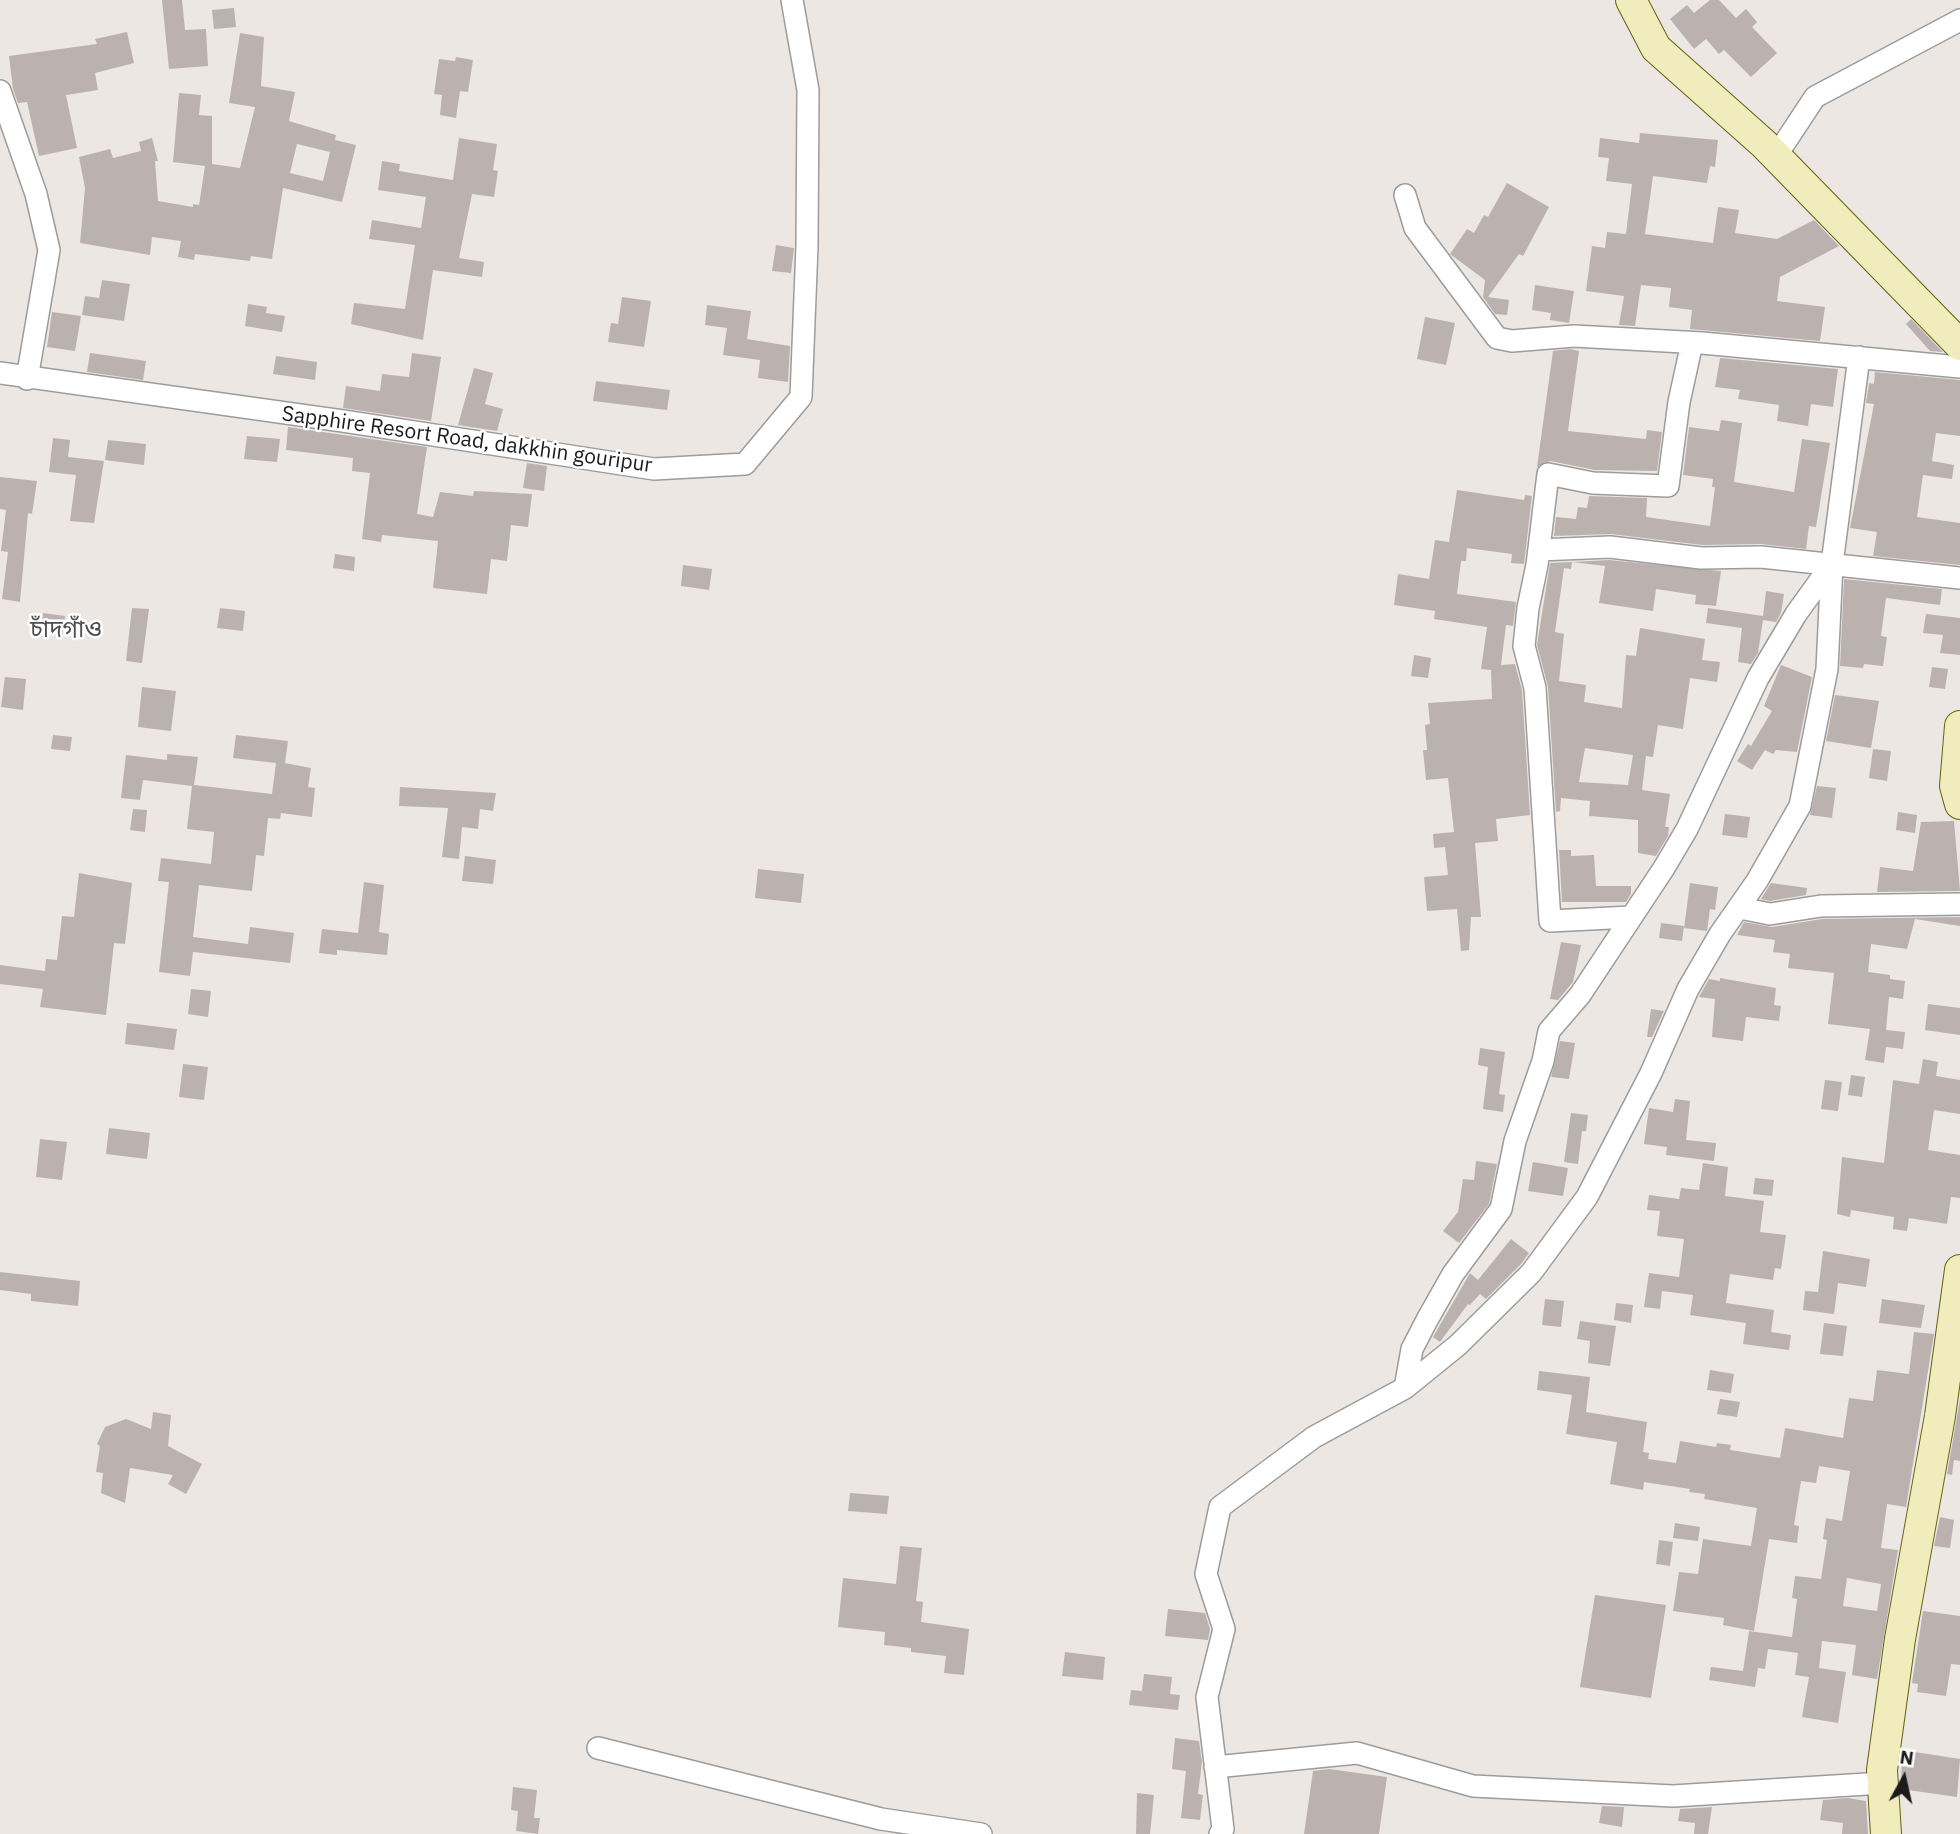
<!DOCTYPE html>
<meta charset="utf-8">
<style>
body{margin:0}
#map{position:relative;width:1960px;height:1834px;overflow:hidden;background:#ece7e2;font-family:"IBM Plex Sans",sans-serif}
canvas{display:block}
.north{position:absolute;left:1869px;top:1743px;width:70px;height:70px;-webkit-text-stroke:5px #fff;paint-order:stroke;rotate:8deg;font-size:19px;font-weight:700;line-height:28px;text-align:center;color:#1b1b1b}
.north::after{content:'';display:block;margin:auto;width:24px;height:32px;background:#1b1b1b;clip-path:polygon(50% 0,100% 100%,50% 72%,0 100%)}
</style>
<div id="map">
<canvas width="1960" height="1834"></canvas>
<div class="north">N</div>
</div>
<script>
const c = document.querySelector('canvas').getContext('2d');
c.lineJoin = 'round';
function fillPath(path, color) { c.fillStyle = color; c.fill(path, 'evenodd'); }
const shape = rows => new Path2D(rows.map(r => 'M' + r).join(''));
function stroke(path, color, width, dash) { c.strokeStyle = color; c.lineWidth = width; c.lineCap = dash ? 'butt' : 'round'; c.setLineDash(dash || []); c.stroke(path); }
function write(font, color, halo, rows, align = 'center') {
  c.font = font + ' "IBM Plex Sans","Noto Sans Bengali",sans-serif'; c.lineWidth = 5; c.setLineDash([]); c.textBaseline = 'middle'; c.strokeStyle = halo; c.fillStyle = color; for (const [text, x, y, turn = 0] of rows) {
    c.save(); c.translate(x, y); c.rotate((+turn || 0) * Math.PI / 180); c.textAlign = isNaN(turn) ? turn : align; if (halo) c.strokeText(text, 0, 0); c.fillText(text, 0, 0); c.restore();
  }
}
fillPath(shape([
 [162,0,182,0,185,30,206,29,208,66,169,69],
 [1710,0,1719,0,1736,18,1746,9,1757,22,1752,27,1777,53,1751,77,1724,50,1719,54,1706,39,1694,49,1670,19,1687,5,1694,13],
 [234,8,236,27,214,29,212,10],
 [127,32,134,63,95,73,98,90,66,95,77,148,39,156,27,102,18,103,13,89,9,56,97,44,95,39],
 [240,33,264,37,261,86,295,92,289,121,336,135,335,140,356,145,342,202,283,188,272,259,251,256,250,261,195,254,194,260,178,257,181,241,152,237,150,255,80,243,85,188,79,157,110,149,113,158,141,151,139,142,152,138,158,161,155,161,158,201,193,207,193,204,199,205,205,166,173,162,179,93,201,95,199,115,212,116,212,164,240,168,255,107,229,103],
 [297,144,330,152,323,181,290,173],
 [456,57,473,60,468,92,460,91,456,118,440,115,442,95,434,94,439,59,455,61],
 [1640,133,1718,140,1715,167,1710,166,1707,183,1653,176,1645,234,1713,243,1718,207,1739,210,1735,233,1777,239,1814,220,1839,246,1780,277,1777,301,1825,307,1820,341,1690,329,1692,310,1669,307,1671,288,1641,285,1635,326,1619,325,1624,296,1586,291,1592,246,1605,248,1607,232,1626,234,1632,184,1606,181,1609,158,1598,157,1600,138,1639,143],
 [459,138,497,144,493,170,498,171,494,197,472,194,459,258,484,262,482,277,433,270,423,340,351,324,354,303,405,309,415,245,369,239,372,220,421,228,426,197,378,190,382,161,400,164,399,171,453,180],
 [1507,183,1549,207,1523,256,1519,254,1488,297,1509,300,1507,315,1495,314,1483,297,1485,280,1450,254,1467,229,1474,233,1484,215,1488,217],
 [776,245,794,248,791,273,772,271],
 [102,280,130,284,124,321,82,315,85,296,99,298],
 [1535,285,1574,291,1569,323,1550,320,1551,313,1532,310],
 [622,297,651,301,644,347,608,342,611,323,618,324],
 [248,304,267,307,266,313,285,316,282,332,245,326],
 [707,305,751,311,747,339,790,346,788,382,758,378,760,360,723,355,727,328,705,325],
 [52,312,81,316,75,351,47,347],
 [1425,317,1455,323,1446,365,1417,359],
 [1911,319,1943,352,1930,351,1906,324],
 [1570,349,1579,351,1568,431,1646,439,1647,430,1662,432,1657,471,1595,470,1550,461,1537,467,1553,351],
 [90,353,146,361,143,380,87,372],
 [412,353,441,357,431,421,343,408,346,386,380,391,382,374,409,377],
 [276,356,317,362,315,380,273,374],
 [1720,358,1838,369,1833,407,1811,404,1808,426,1777,421,1779,405,1738,399,1740,390,1715,387],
 [474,368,493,373,485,404,503,409,497,431,458,425],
 [1875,372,1960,380,1960,436,1936,433,1932,461,1954,465,1952,479,1923,475,1917,517,1960,523,1960,565,1873,556,1877,532,1850,528,1874,404,1866,403,1869,383,1874,384],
 [596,381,670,390,667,410,593,401],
 [1721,420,1742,423,1734,482,1794,492,1802,439,1830,443,1816,527,1809,526,1806,549,1761,544,1702,545,1611,534,1554,536,1556,517,1576,519,1578,507,1587,508,1589,496,1647,498,1646,517,1710,526,1715,487,1712,487,1713,479,1683,475,1689,427,1719,431],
 [288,427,427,447,417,514,433,517,440,492,473,496,474,491,532,494,528,527,511,525,507,561,491,559,487,594,433,588,438,541,382,535,381,542,362,539,370,473,352,471,353,458,286,450],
 [247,436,280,439,277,462,244,459],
 [53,438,70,440,68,457,104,461,94,523,70,521,76,475,49,472],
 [108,440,146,444,144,465,105,460],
 [527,463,547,466,544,491,523,488],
 [0,477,37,481,32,514,28,513,20,602,2,599,8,552,1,551,6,510,0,509],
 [1457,490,1524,500,1525,495,1532,496,1524,564,1511,563,1512,554,1467,548,1466,561,1461,561,1457,594,1516,602,1513,626,1506,625,1501,665,1515,664,1522,690,1530,815,1496,819,1498,841,1475,843,1481,917,1471,917,1469,950,1461,951,1457,909,1427,911,1424,877,1448,875,1445,847,1434,848,1433,834,1454,832,1448,778,1426,780,1423,750,1427,750,1425,725,1430,724,1428,703,1492,699,1491,670,1481,669,1487,627,1434,619,1435,611,1394,605,1398,574,1429,579,1435,540,1449,542],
 [335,554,355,557,354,571,333,568],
 [1609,560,1721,571,1716,606,1695,604,1696,595,1656,589,1653,611,1599,603,1605,566,1572,562],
 [1572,562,1571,569,1564,568,1555,632,1564,634,1559,681,1586,685,1584,702,1622,708,1626,655,1636,656,1640,628,1705,639,1702,660,1720,662,1717,682,1690,678,1683,729,1658,725,1653,757,1646,756,1642,790,1670,794,1665,827,1669,827,1668,836,1656,856,1638,853,1638,820,1589,816,1590,801,1561,798,1560,811,1556,812,1548,687,1537,645,1550,563],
 [1585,748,1633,755,1628,785,1579,782],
 [683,565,712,569,709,590,681,586],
 [1844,579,1942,589,1940,605,1886,598,1881,636,1887,637,1883,666,1864,664,1863,668,1840,666],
 [1766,591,1784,594,1781,613,1776,622,1763,620,1758,653,1751,664,1738,662,1742,628,1706,623,1708,608,1763,616],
 [132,608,149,609,142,663,126,661],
 [220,608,245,611,243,631,217,628],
 [43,613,65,616,63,634,41,631],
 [1926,614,1960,618,1960,655,1940,653,1943,635,1923,633],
 [1414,655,1431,658,1428,678,1411,676],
 [1781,665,1812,677,1797,752,1776,750,1773,754,1765,750,1752,770,1737,761,1748,744,1751,746,1772,711,1764,706],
 [1932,667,1948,669,1945,689,1929,687],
 [5,677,26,679,23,710,1,707],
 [142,687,176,691,171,731,138,727],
 [1835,695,1879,701,1871,748,1826,741],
 [53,735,72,737,70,751,51,749],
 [236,735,288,741,285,763,311,768,308,787,315,788,312,817,281,813,280,819,268,818,264,856,256,855,252,891,199,885,193,937,248,944,250,927,294,933,290,963,193,952,190,976,159,972,169,882,158,881,161,858,211,864,214,832,187,829,192,786,143,780,140,800,121,798,126,755,167,760,167,754,198,757,194,785,272,794,276,763,233,758],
 [1873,749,1891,751,1887,781,1869,778],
 [1817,786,1836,788,1832,818,1810,815],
 [400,787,496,793,493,811,480,809,478,829,462,827,459,859,442,857,448,808,399,806],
 [133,809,147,810,145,832,130,830],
 [1898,812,1917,815,1915,833,1896,830],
 [1725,814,1750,817,1747,838,1722,835],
 [1954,821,1960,891,1877,892,1880,867,1913,871,1921,822],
 [1559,850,1571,850,1571,856,1594,855,1596,886,1631,886,1631,894,1626,902,1562,902],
 [465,856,496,860,493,884,462,881],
 [758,869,804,874,801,903,755,898],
 [79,873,132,883,125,944,114,943,106,1015,40,1007,43,989,0,984,0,965,45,971,46,959,57,960,62,916,74,917],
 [364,882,384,885,379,932,389,934,387,955,337,950,337,955,319,953,322,929,358,933],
 [1690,883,1718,887,1715,910,1710,909,1707,931,1684,928],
 [1771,883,1807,888,1806,895,1770,901,1761,899],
 [1960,917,1960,926,1915,919,1907,949,1871,944,1868,972,1890,975,1890,979,1905,981,1903,999,1889,997,1886,1030,1905,1032,1903,1049,1886,1047,1884,1063,1865,1060,1870,1029,1828,1024,1834,973,1788,968,1790,954,1773,952,1775,940,1737,935,1744,922,1772,927,1822,919],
 [1661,923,1684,926,1682,941,1659,938],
 [1561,942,1581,945,1573,982,1558,1000,1550,999],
 [1720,978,1776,988,1774,1005,1781,1006,1779,1021,1746,1017,1743,1041,1712,1037,1715,999,1699,997,1700,995,1709,979,1720,981],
 [191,989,211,991,208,1017,188,1014],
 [1928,1004,1960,1008,1960,1035,1925,1030],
 [1651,1009,1664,1011,1652,1037,1647,1037],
 [127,1023,177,1029,174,1050,125,1044],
 [1560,1041,1575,1043,1569,1079,1551,1077],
 [1480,1048,1505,1052,1499,1094,1505,1095,1503,1112,1483,1109,1488,1067,1478,1065],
 [1923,1059,1938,1062,1936,1076,1960,1080,1960,1114,1934,1110,1928,1150,1960,1155,1960,1198,1951,1197,1947,1224,1909,1218,1907,1231,1893,1229,1894,1217,1851,1210,1850,1217,1837,1214,1842,1157,1884,1163,1893,1080,1919,1084],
 [183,1064,208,1067,204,1100,179,1097],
 [1851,1075,1865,1077,1862,1097,1848,1095],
 [1825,1080,1842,1082,1838,1111,1821,1109],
 [1675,1099,1690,1101,1686,1140,1716,1143,1714,1161,1666,1155,1667,1147,1644,1144,1649,1108,1673,1112],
 [1571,1113,1588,1115,1586,1131,1582,1131,1578,1164,1564,1162],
 [109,1128,150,1133,147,1159,106,1154],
 [40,1139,67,1142,62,1180,36,1177],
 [1476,1161,1497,1164,1489,1204,1459,1243,1443,1231,1458,1212,1463,1179,1474,1180],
 [1533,1162,1568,1168,1563,1196,1528,1191],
 [1703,1163,1728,1167,1725,1196,1764,1201,1760,1232,1786,1235,1781,1269,1775,1268,1773,1280,1730,1274,1726,1303,1774,1310,1771,1332,1791,1335,1789,1350,1743,1344,1746,1323,1690,1315,1693,1295,1662,1291,1660,1309,1644,1307,1649,1273,1679,1277,1684,1239,1657,1236,1660,1211,1647,1210,1649,1195,1679,1199,1681,1188,1699,1190],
 [1755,1178,1774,1180,1772,1196,1753,1194],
 [1511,1239,1529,1253,1521,1264,1486,1299,1480,1294,1470,1305,1468,1304,1440,1342,1433,1337,1470,1273,1478,1280],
 [1823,1251,1870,1259,1866,1287,1838,1283,1834,1314,1803,1310,1805,1291,1818,1292],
 [0,1272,80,1281,78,1306,31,1301,31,1294,0,1290],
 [1545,1299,1564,1301,1561,1327,1542,1325],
 [1882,1299,1925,1305,1921,1328,1879,1323],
 [1616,1303,1633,1305,1631,1323,1614,1320],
 [1580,1321,1616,1326,1610,1366,1588,1363,1590,1341,1577,1339],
 [1824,1323,1847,1326,1843,1356,1820,1354],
 [1914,1332,1934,1334,1906,1507,1887,1504,1881,1548,1898,1550,1877,1679,1852,1675,1856,1645,1822,1641,1819,1668,1846,1672,1838,1723,1802,1717,1809,1677,1795,1675,1798,1653,1768,1649,1765,1669,1758,1668,1755,1687,1709,1680,1711,1667,1743,1671,1749,1631,1792,1637,1797,1599,1792,1598,1795,1576,1821,1579,1827,1540,1823,1539,1826,1518,1842,1521,1850,1471,1819,1466,1816,1483,1801,1481,1794,1525,1799,1526,1797,1543,1769,1539,1754,1631,1723,1625,1724,1618,1673,1611,1679,1572,1698,1574,1703,1539,1751,1546,1757,1508,1704,1499,1705,1494,1689,1492,1690,1489,1644,1482,1643,1490,1610,1484,1617,1442,1566,1434,1572,1395,1537,1390,1539,1371,1590,1377,1586,1412,1647,1422,1643,1452,1649,1453,1648,1459,1676,1463,1680,1441,1716,1447,1717,1443,1731,1445,1730,1450,1780,1458,1785,1428,1843,1438,1849,1398,1873,1401,1877,1370,1909,1374],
 [1847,1578,1881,1584,1877,1611,1843,1606],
 [1710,1370,1734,1374,1731,1393,1707,1390],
 [1720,1399,1740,1402,1737,1417,1717,1414],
 [1960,1399,1960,1461,1954,1460,1952,1475,1947,1474],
 [153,1412,171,1415,168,1446,202,1464,186,1494,168,1484,173,1475,130,1468,125,1503,101,1493,103,1473,96,1472,100,1446,97,1444,105,1427,126,1419,151,1429],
 [850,1493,889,1496,887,1514,848,1511],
 [1940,1517,1954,1520,1950,1548,1934,1546],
 [1675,1523,1700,1527,1698,1541,1673,1538],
 [1659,1540,1673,1542,1670,1566,1656,1564],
 [900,1546,922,1548,916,1601,923,1602,921,1622,969,1629,964,1675,944,1673,946,1656,911,1652,911,1648,884,1645,885,1632,838,1627,843,1578,896,1584],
 [1595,1595,1666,1605,1651,1698,1580,1687],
 [1168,1609,1205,1613,1210,1629,1208,1640,1165,1636],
 [1923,1611,1960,1616,1960,1665,1951,1664,1946,1696,1917,1692,1918,1684,1912,1683],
 [1065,1652,1105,1657,1103,1680,1062,1676],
 [1144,1674,1172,1677,1170,1694,1180,1695,1178,1710,1129,1705,1131,1690,1142,1691],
 [1175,1738,1199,1741,1202,1762,1198,1794,1203,1795,1200,1820,1181,1818,1186,1771,1172,1769],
 [1902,1750,1960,1759,1957,1797,1901,1789],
 [1329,1769,1387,1777,1379,1834,1304,1834,1313,1771],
 [513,1787,537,1790,534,1818,540,1818,538,1834,516,1831,518,1811,511,1810],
 [1137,1793,1154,1795,1150,1834,1136,1834],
 [1848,1798,1866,1801,1868,1834,1842,1834,1843,1823,1820,1820,1823,1800],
 [1602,1806,1624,1807,1622,1827,1599,1823],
 [1712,1807,1708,1834,1694,1834,1695,1823,1678,1821,1680,1809]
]), '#bbb2af');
const street = shape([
 [0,91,36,194,49,250,27,379],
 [1776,156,1815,97,1960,20],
 [1405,195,1415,228,1497,338,1512,341,1574,336,1702,343,1960,367],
 [0,373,343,421,654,469,745,464,801,397,807,246,808,90,792,0],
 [1539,550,1610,547,1701,558,1761,557,1960,578],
 [1740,908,1770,914,1821,906,1960,904],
 [1631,917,1550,921,1535,688,1524,646,1528,608,1537,565,1548,474,1593,483,1668,486,1679,402,1692,343],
 [1405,1388,1458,1345,1531,1273,1587,1197,1651,1073,1688,989,1720,934,1757,881,1800,806,1827,669,1832,564,1859,357],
 [598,1748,881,1819,981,1834],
 [1215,1767,1357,1753,1473,1786,1673,1796,1883,1783],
 [1220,1834,1223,1829,1207,1697,1224,1629,1206,1574,1220,1507,1314,1437,1405,1388,1412,1349,1427,1320,1453,1274,1501,1209,1515,1141,1543,1061,1549,1031,1580,995,1664,868,1687,829,1758,678,1796,614,1832,564]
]);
const secondary = shape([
 [1631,0,1656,48,1764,144,1960,345],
 [1960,726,1955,786,1960,804],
 [1886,1834,1882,1770,1900,1639,1940,1416,1960,1270]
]);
stroke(street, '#9c9c9c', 24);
stroke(secondary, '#646111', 32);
stroke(street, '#fff', 21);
stroke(secondary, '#f1ecbb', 30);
write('21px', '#1b1b1b', '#fff', [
 ["Sapphire Resort Road, dakkhin gouripur",467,440,8]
]);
write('24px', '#4e4e4e', '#fff', [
 ["চাঁদগাঁও",66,630]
]);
</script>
